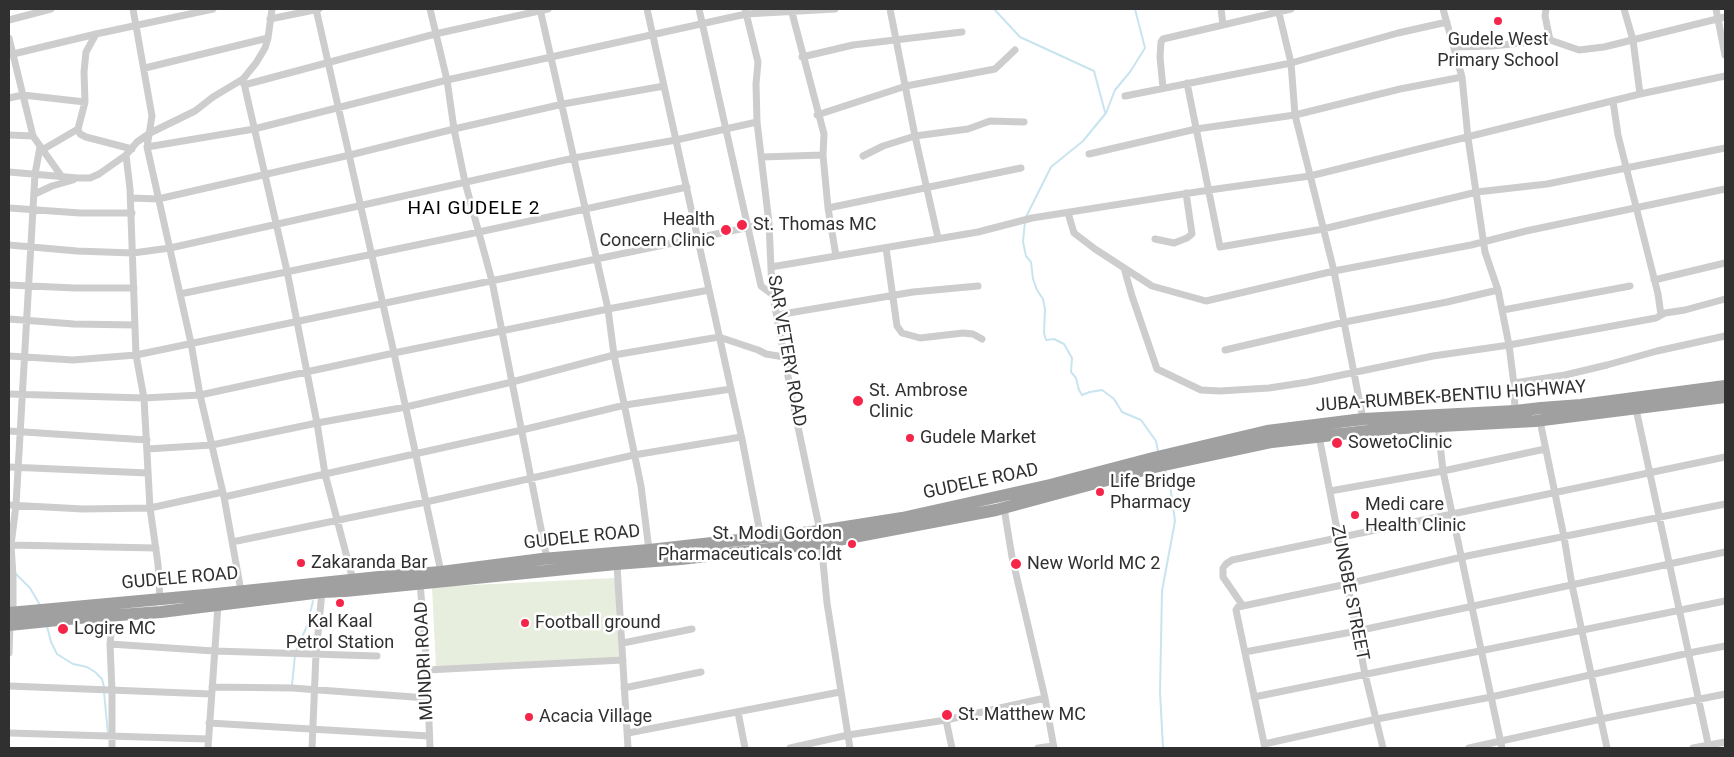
<!DOCTYPE html>
<style>
body{margin:0}
#map{position:relative;width:1734px;height:757px;overflow:hidden;background:#fff;font-family:Roboto,sans-serif}
canvas{display:block}
.frame{position:absolute;inset:0;border:10px solid #303030;pointer-events:none}
</style>
<div id="map">
<canvas width="1734" height="757"></canvas>
<div class="frame"></div>
</div>
<script>
const c = document.querySelector('canvas').getContext('2d');
c.lineJoin = 'round';
function fillPath(path, color) { c.fillStyle = color; c.fill(path, 'evenodd'); }
const shape = rows => new Path2D(rows.map(r => 'M' + r).join(''));
function stroke(path, color, width, dash) { c.strokeStyle = color; c.lineWidth = width; c.lineCap = dash ? 'butt' : 'round'; c.setLineDash(dash || []); c.stroke(path); }
function write(font, color, halo, rows, align = 'center') {
  c.font = font + ' Roboto,sans-serif'; c.lineWidth = 5; c.setLineDash([]); c.textBaseline = 'middle'; c.strokeStyle = halo; c.fillStyle = color; for (const [text, x, y, turn = 0] of rows) {
    c.save(); c.translate(x, y); c.rotate((+turn || 0) * Math.PI / 180); c.textAlign = isNaN(turn) ? turn : align; if (halo) c.strokeText(text, 0, 0); c.fillText(text, 0, 0); c.restore();
  }
}
fillPath(shape([
 [615,578,619,658,436,668,432,587]
]), '#e8eedd');
stroke(shape([
 [994,9,1020,37,1094,71,1105,112],
 [1026,217,1051,167,1083,141,1106,113,1115,90,1130,72,1145,48,1135,9],
 [1025,221,1023,242,1026,256,1031,262,1033,279,1037,290,1043,299,1045,309,1044,333,1046,340,1054,339,1064,344,1072,358,1071,372,1076,378,1079,390,1082,395,1090,392,1102,390,1114,399,1122,412,1141,420,1156,441,1158,451],
 [16,574,30,588,40,605],
 [47,626,51,642,57,654,73,664,87,667,95,672,102,679,104,687],
 [296,651,307,626,313,601],
 [292,685,295,655],
 [104,692,108,734],
 [1163,748,1160,692,1162,591,1175,521,1170,485,1165,470]
]), '#c8e4ef', 2);
stroke(shape([
 [133,9,152,116,147,147,191,343,200,395,224,497,241,591],
 [430,9,447,80,454,129,465,182,492,281,547,559],
 [540,9,608,309,614,355,641,486,649,550],
 [647,9,742,439,761,538],
 [699,9,761,286,773,295],
 [745,9,758,62,756,84,757,122,769,223,772,291,794,408,820,531,827,603,850,748],
 [791,9,824,134,823,155,828,208,836,256],
 [890,9,915,136,938,238],
 [1221,9,1223,25],
 [1278,9,1291,63,1295,115,1334,271,1363,419],
 [1443,9,1462,77,1468,138,1485,252,1498,290,1509,345,1514,385,1515,411],
 [1546,9,1545,16,1550,40],
 [1624,9,1633,40,1640,94],
 [1716,9,1725,55],
 [270,19,319,9],
 [9,20,51,9],
 [96,34,86,52,84,72,85,102,78,129,80,134,86,137,132,149],
 [9,38,33,136,62,177],
 [1454,47,1492,46,1550,40,1579,50,1604,47,1725,17],
 [9,55,96,34,213,9],
 [802,57,853,45,962,32],
 [145,68,268,38],
 [243,79,287,271,317,423,325,474,522,430,625,405,731,389],
 [1187,83,1220,247,1323,229,1477,192,1547,184,1725,148],
 [244,85,435,34,548,9],
 [1163,88,1160,57,1161,42,1163,39,1291,9],
 [1125,96,1291,63,1398,33,1447,22],
 [9,98,23,95,85,102],
 [1613,101,1618,135,1658,294,1661,315],
 [817,115,906,86,995,69,1015,50],
 [9,135,33,136],
 [147,147,254,129,447,80,746,14,835,9],
 [42,150,78,129],
 [1089,154,1196,129,1295,115,1400,89,1462,77],
 [126,155,130,189,136,355,144,398,150,508,158,564,160,601],
 [863,156,883,146,915,136,968,129,990,121,1024,122],
 [762,157,823,155],
 [9,172,78,178,90,178,99,174,126,155,137,142,150,133,195,111,213,97,243,79,256,63,265,48,268,38,272,9],
 [35,194,52,186,73,180],
 [131,198,158,199,350,155,454,129,563,104,664,86],
 [9,208,80,213,132,213],
 [828,208,1021,168],
 [1068,213,1074,233,1095,249,1152,286,1206,301,1334,271,1471,245,1526,231,1725,189],
 [1155,239,1174,243,1187,238,1192,234,1186,193],
 [9,245,77,251,133,253,170,248,574,158,676,140,757,122],
 [886,248,897,326,902,333,920,338,963,333,973,334,982,339],
 [771,267,978,232,1032,218,1209,190,1310,176,1640,94,1725,76],
 [1124,268,1132,296,1157,369,1201,390,1220,391,1269,388,1308,382,1433,356,1509,345,1656,318,1665,313,1685,310,1725,299],
 [1654,280,1725,263],
 [9,285,75,288,134,288],
 [180,294,479,232,687,187],
 [1503,310,1630,286],
 [777,315,913,292,978,286],
 [9,319,74,324,135,325],
 [1225,350,1345,322,1447,302,1498,290],
 [9,356,73,360,136,355,769,223],
 [1514,383,1565,375,1607,365,1657,351,1725,336],
 [9,394,144,398,200,395,394,353,316,9],
 [1636,409,1709,748],
 [1540,421,1564,537,1572,585,1607,748],
 [1438,426,1443,471,1502,748],
 [9,431,147,440],
 [1319,436,1365,674,1383,748],
 [147,449,212,445,317,423,406,407,512,382,614,355,719,337,758,350,766,354,784,357],
 [9,467,148,473],
 [1330,491,1443,471,1545,449],
 [224,497,325,474,353,580],
 [9,505,83,509,150,508,223,492],
 [1004,508,1012,557,1045,698,1054,748],
 [232,542,426,502,634,455,741,437],
 [9,545,156,548],
 [617,565,628,748],
 [441,572,394,353,608,309,709,290],
 [420,582,427,670,430,748],
 [1243,606,1223,577,1223,568,1226,564,1232,560,1725,457],
 [13,612,13,576,11,545,16,505,35,174,40,147],
 [623,643,692,629],
 [110,644,214,651,377,656],
 [1245,652,1357,631,1725,552],
 [9,653,10,625],
 [427,670,623,660],
 [9,686,211,694],
 [212,687,292,688,427,698],
 [624,688,701,672],
 [1254,697,1725,601],
 [738,712,745,748],
 [946,720,952,748],
 [209,723,429,736],
 [9,733,208,739],
 [628,733,840,692],
 [1264,744,1377,719,1491,697,1689,653,1725,646],
 [112,748,112,691,110,644,113,615],
 [208,748,218,605],
 [312,748,316,654,322,592],
 [790,748,848,735,946,720,1045,698],
 [1038,748,1053,746],
 [1265,748,1236,610,1238,607,1347,584,1462,557,1725,504],
 [1469,748,1601,719,1725,694],
 [1693,748,1725,742]
]), '#cdcdcd', 7);
stroke(shape([
 [9,613,216,594,379,577,441,572,542,559,649,550,820,531,902,518,1050,485,1153,458,1267,431,1363,419,1515,411,1541,408,1581,405,1725,386],
 [9,625,78,618,161,612,322,592,345,591,616,564,681,559,822,543,996,510,1155,467,1272,442,1385,429,1535,421,1725,397]
]), '#a0a0a0', 12);
for (const [x, y, r, color] of [
 [1498,21,5,"#f5254a"],
 [742,225,6,"#f5254a"],
 [726,230,6,"#f5254a"],
 [858,401,6,"#f5254a"],
 [910,438,5,"#f5254a"],
 [1337,443,6,"#f5254a"],
 [1100,492,5,"#f5254a"],
 [1355,515,5,"#f5254a"],
 [852,544,5,"#f5254a"],
 [301,563,5,"#f5254a"],
 [1016,564,6,"#f5254a"],
 [340,603,5,"#f5254a"],
 [525,623,5,"#f5254a"],
 [63,629,6,"#f5254a"],
 [947,715,6,"#f5254a"],
 [529,717,5,"#f5254a"]
]) { const dot = new Path2D(); dot.arc(x, y, r, 0, 2 * Math.PI); c.fillStyle = color; c.fill(dot); stroke(dot, '#fff', 2); }
write('18px', '#303030', '#fff', [
 ["Gudele West",1498,40,"center"],
 ["Primary School",1498,61,"center"],
 ["Health",715,220,"right"],
 ["Concern Clinic",715,241,"right"],
 ["St. Thomas MC",753,225],
 ["St. Ambrose",869,391],
 ["Clinic",869,412],
 ["Gudele Market",920,438],
 ["SowetoClinic",1348,443],
 ["Life Bridge",1110,482],
 ["Pharmacy",1110,503],
 ["Medi care",1365,505],
 ["Health Clinic",1365,526],
 ["St. Modi Gordon",842,534,"right"],
 ["Pharmaceuticals co.ldt",842,555,"right"],
 ["Zakaranda Bar",311,563],
 ["New World MC 2",1027,564],
 ["Kal Kaal",340,622,"center"],
 ["Petrol Station",340,643,"center"],
 ["Football ground",535,623],
 ["Logire MC",74,629],
 ["St. Matthew MC",958,715],
 ["Acacia Village",539,717]
], 'left');
write('18px', '#303030', '#fff', [
 ["SAR VETERY ROAD",786,351,80],
 ["JUBA-RUMBEK-BENTIU HIGHWAY",1451,397,-4],
 ["GUDELE ROAD",981,482,-12],
 ["GUDELE ROAD",582,538,-6],
 ["GUDELE ROAD",180,579,-5],
 ["ZUNGBE STREET",1349,593,79],
 ["MUNDRI ROAD",425,661,-93]
]);
c.letterSpacing = '1px';
write('19px', '#000', '#fff', [
 ["HAI GUDELE 2",474,209]
]);
c.letterSpacing = '0px';
</script>
